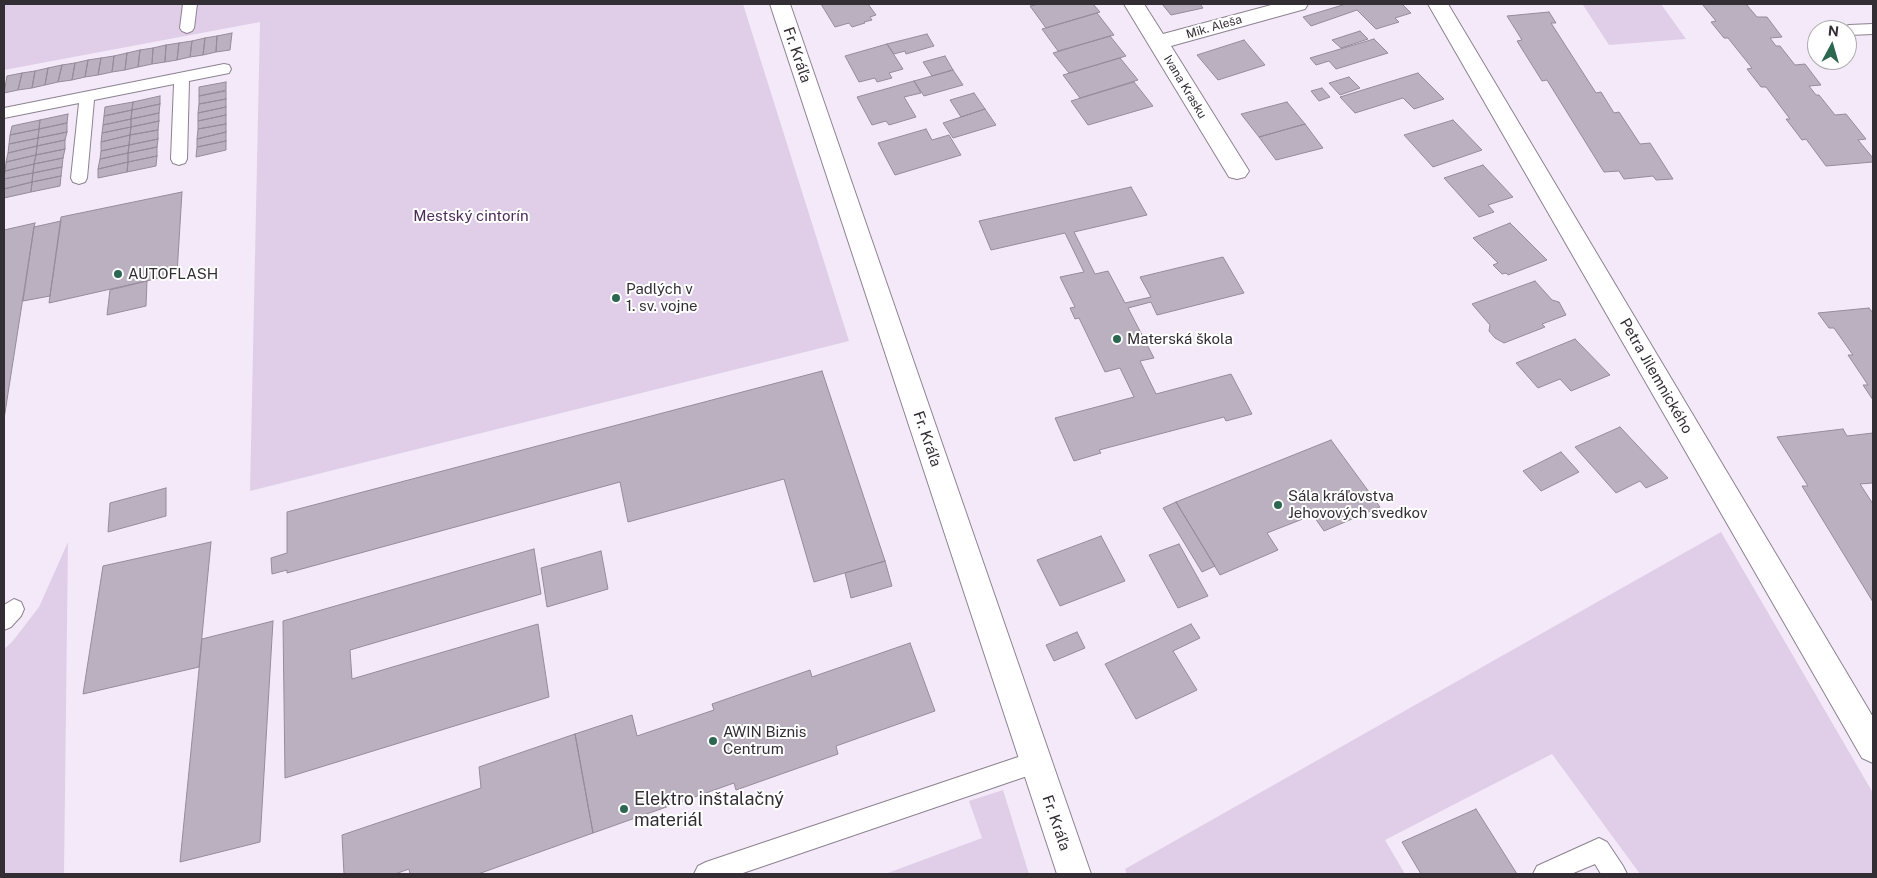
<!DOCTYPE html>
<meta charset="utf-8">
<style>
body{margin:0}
#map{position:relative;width:1877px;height:878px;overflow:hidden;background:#f4e9f8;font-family:"Public Sans",sans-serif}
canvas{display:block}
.frame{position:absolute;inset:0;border:5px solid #322e34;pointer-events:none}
.north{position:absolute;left:1807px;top:20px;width:50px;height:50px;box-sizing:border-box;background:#fff;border:1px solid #adabae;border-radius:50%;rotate:6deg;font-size:14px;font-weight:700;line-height:20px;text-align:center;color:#322e34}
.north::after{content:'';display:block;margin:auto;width:18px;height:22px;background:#2c6751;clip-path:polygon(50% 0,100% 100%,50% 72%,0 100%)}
</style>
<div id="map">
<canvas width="1877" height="878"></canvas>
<div class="frame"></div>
<div class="north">N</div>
</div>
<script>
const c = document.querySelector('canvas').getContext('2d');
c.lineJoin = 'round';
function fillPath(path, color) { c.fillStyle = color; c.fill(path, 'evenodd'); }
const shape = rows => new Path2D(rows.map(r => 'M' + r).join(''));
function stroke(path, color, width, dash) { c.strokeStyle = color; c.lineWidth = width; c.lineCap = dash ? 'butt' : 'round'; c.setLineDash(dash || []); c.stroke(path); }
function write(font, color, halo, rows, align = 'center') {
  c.font = font + ' "Public Sans",sans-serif'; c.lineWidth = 4; c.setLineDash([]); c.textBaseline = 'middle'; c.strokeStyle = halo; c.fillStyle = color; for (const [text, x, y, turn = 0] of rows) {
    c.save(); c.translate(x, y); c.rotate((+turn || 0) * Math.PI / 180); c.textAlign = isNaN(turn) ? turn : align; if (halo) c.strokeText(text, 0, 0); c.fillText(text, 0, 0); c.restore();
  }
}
fillPath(shape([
 [4,4,743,4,849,341,250,491,260,22,4,70],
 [1605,4,1661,4,1686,39,1609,45,1583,5],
 [1721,532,1873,793,1873,874,1640,874,1552,754,1385,840,1405,874,1127,874,1125,869],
 [68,542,64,874,4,874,4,649,12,642,39,607],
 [1003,790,1029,874,885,874,982,838,969,801]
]), '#e0cee8');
const building = shape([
 [821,4,868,4,876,15,870,17,872,20,864,22,865,23,852,27,849,23,835,27,821,4],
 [1039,4,1093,4,1100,12,1046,28,1030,6,1039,4],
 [1162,4,1200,4,1203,8,1171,15,1162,4],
 [1346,4,1402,4,1411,13,1395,18,1399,22,1376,29,1357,10,1311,26,1303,17,1346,4],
 [1702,4,1746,4,1757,17,1767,17,1782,37,1770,38,1776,46,1780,46,1795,65,1805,64,1821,85,1809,86,1816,95,1819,95,1835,115,1846,114,1866,139,1858,140,1873,158,1873,162,1826,166,1806,139,1802,140,1786,119,1790,119,1766,87,1761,87,1747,69,1752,68,1728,38,1724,38,1711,22,1716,21,1702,4],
 [1549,12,1556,23,1551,23,1596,93,1601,92,1614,113,1619,112,1640,144,1650,143,1673,179,1656,180,1653,176,1624,179,1619,171,1604,172,1547,80,1542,81,1517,41,1522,40,1507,16,1549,12],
 [1097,13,1114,35,1058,51,1042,29,1097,13],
 [1360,31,1368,39,1341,48,1332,40,1360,31],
 [232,33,230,50,216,52,217,36,232,33],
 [927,34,934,46,906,54,905,51,894,54,887,44,927,34],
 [217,36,216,52,203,55,205,38,217,36],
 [1110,36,1126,56,1069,73,1053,53,1110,36],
 [205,38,203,55,190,57,192,41,205,38],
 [1374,39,1388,53,1336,69,1329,61,1316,65,1310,58,1374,39],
 [1244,40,1265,65,1218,80,1197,55,1244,40],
 [192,41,190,57,177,60,179,43,192,41],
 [179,43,177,60,165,62,166,45,179,43],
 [887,44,903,69,889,73,892,78,877,82,875,78,859,82,845,56,887,44],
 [166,45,165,62,152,64,153,48,166,45],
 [153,48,152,64,138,67,140,50,153,48],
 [140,50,138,67,125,70,127,53,140,50],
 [127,53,125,70,112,72,114,56,127,53],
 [114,56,112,72,98,75,101,58,114,56],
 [945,56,953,70,932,76,923,62,945,56],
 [101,58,98,75,85,77,88,60,101,58],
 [1120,58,1138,80,1080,98,1063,75,1120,58],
 [88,60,85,77,72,80,75,63,88,60],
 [75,63,72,80,58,82,62,65,75,63],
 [62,65,58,82,45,85,48,68,62,65],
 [48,68,45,85,32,88,35,71,48,68],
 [953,70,963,85,924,96,914,81,953,70],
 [35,71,32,88,18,90,22,73,35,71],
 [22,73,18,90,4,93,7,76,22,73],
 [1418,73,1444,99,1414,109,1403,98,1355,113,1340,97,1418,73],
 [1349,77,1360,88,1340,95,1329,83,1349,77],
 [914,81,921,93,904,97,916,117,889,125,886,121,872,125,857,97,914,81],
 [226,82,226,90,199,96,199,87,226,82],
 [1134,82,1153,106,1088,125,1071,101,1134,82],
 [1322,88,1330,97,1319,101,1311,91,1322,88],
 [226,91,226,99,199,104,199,96,226,91],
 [974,93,985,109,961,117,950,100,974,93],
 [160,96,160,104,132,110,133,102,160,96],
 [226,99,226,107,198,113,199,104,226,99],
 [133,102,132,110,104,116,105,107,133,102],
 [1287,102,1305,124,1259,137,1241,114,1287,102],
 [160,104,159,113,131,119,132,110,160,104],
 [226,107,226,115,198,121,198,113,226,107],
 [985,109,996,125,953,138,943,123,985,109],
 [132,110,131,119,103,125,104,116,132,110],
 [159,113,159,121,131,127,131,119,159,113],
 [68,114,67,123,39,129,40,120,68,114],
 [226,115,226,124,198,129,198,121,226,115],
 [131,119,131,127,102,133,103,125,131,119],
 [40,120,39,129,10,135,12,126,40,120],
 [1453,120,1482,150,1433,167,1404,135,1453,120],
 [159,121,158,130,130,135,131,127,159,121],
 [67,123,67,132,38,138,39,129,67,123],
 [226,124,226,132,197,139,198,129,226,124],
 [1305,124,1323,148,1276,160,1259,137,1305,124],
 [131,127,130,135,101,142,102,133,131,127],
 [39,129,38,138,9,144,10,135,39,129],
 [926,129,932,140,949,135,961,155,895,175,878,143,926,129],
 [158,130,158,139,129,145,130,135,158,130],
 [67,132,65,140,37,146,38,138,67,132],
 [226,132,226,141,197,147,197,139,226,132],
 [130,135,129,145,101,151,101,142,130,135],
 [38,138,37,146,8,153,9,144,38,138],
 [158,139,157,147,128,153,129,145,158,139],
 [65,140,65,149,36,155,37,146,65,140],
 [226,141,226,150,196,157,197,147,226,141],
 [129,145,128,153,100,159,101,151,129,145],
 [37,146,36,155,6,162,8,153,37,146],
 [157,147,157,156,128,162,128,153,157,147],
 [65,149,63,158,34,164,36,155,65,149],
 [128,153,128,162,98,169,100,159,128,153],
 [36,155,34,164,5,171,6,162,36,155],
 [157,156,156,166,127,172,128,162,157,156],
 [63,158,62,167,33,173,34,164,63,158],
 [128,162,127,172,98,178,98,169,128,162],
 [34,164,33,173,4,179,5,171,34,164],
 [1483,165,1513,197,1488,205,1494,212,1479,217,1444,178,1483,165],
 [62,167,61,176,32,182,33,173,62,167],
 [33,173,32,182,4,189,4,179,33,173],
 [61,176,60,186,31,192,32,182,61,176],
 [32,182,31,192,4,198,4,189,32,182],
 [1131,187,1147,215,1074,232,1095,274,1108,271,1125,303,1151,297,1140,277,1223,257,1244,293,1157,315,1151,302,1128,308,1154,358,1140,361,1156,394,1231,374,1252,414,1226,421,1224,417,1099,450,1101,453,1074,461,1055,418,1134,397,1120,368,1105,372,1079,318,1075,319,1070,308,1075,307,1060,277,1084,272,1065,233,991,250,979,221,1131,187],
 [182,192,177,274,49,303,61,217,182,192],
 [61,221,50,296,23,301,34,227,61,221],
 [35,223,34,227,4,419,4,230,35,223],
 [1510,223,1547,260,1508,275,1506,273,1502,274,1493,265,1498,263,1473,238,1510,223],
 [147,281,146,306,107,315,110,290,147,281],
 [1535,281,1552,300,1559,302,1566,315,1542,324,1545,327,1504,343,1495,338,1489,331,1490,325,1472,304,1535,281],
 [1869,308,1873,313,1873,400,1863,385,1868,385,1848,355,1853,355,1834,328,1829,328,1818,313,1869,308],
 [1575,339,1610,375,1571,391,1560,379,1538,388,1516,363,1575,339],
 [822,371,885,561,814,582,784,479,628,522,620,482,287,573,287,570,272,574,271,558,287,553,287,512,822,371],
 [1620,427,1668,478,1646,488,1640,481,1616,493,1575,447,1620,427],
 [1843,429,1847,436,1873,433,1873,483,1860,484,1873,504,1873,602,1802,486,1808,486,1777,437,1843,429],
 [1331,440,1380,507,1324,531,1313,515,1267,533,1278,550,1220,575,1176,502,1331,440],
 [1561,452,1579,472,1541,491,1523,471,1561,452],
 [166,488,166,516,108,532,110,503,166,488],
 [1176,502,1215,566,1202,572,1163,508,1176,502],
 [1101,536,1125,581,1060,606,1037,560,1101,536],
 [211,542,199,667,83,694,103,566,211,542],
 [1179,544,1208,596,1178,608,1149,555,1179,544],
 [534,549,541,594,350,650,352,679,538,624,549,697,285,778,283,621,534,549],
 [601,551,608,589,547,607,541,568,601,551],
 [885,561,892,586,851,598,845,573,885,561],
 [273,621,260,842,180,862,202,639,273,621],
 [1191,624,1200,638,1173,651,1197,690,1136,719,1105,664,1191,624],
 [1077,632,1085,648,1054,661,1046,645,1077,632],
 [910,643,935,711,836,746,838,754,736,790,734,783,593,833,575,734,632,715,637,736,714,710,712,704,810,670,812,677,910,643],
 [575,734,593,833,478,874,410,874,409,869,395,874,344,874,342,835,481,788,479,767,575,734],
 [1476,809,1517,874,1421,874,1402,842,1476,809]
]);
fillPath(building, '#bab0bf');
stroke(building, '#958b99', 1);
const lane = shape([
 [183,4,197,4,194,28,192,31,187,33,182,31,180,28,183,4],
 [1873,24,1873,34,1849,35,1847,34,1847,30,1842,30,1844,27,1849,25,1873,24],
 [224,64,229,65,231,69,229,73,189,81,187,159,185,163,179,165,173,163,171,159,174,84,94,100,87,178,85,182,79,184,73,182,71,178,79,103,4,118,4,108,224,64],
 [14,599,21,602,24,609,21,616,11,627,4,630,4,605,14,599],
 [1036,751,1044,754,1047,762,1044,770,1036,773,740,874,694,874,698,866,706,862,1036,751],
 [1599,838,1607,842,1623,866,1627,874,1601,874,1595,864,1571,874,1533,874,1537,866,1599,838]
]);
const street = shape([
 [770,4,790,4,1091,874,1057,874,770,4],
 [1124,4,1144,4,1163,34,1275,4,1308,4,1305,9,1171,46,1249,171,1245,177,1237,179,1229,177,1124,4],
 [1428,4,1448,4,1873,717,1873,763,1862,758,1428,4]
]);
stroke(lane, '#8c8290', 2);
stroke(street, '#8c8290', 2);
fillPath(lane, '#fff');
fillPath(street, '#fff');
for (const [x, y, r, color] of [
 [118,274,5,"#2c6751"],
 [616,298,5,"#2c6751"],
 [1117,339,5,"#2c6751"],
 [1278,505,5,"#2c6751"],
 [713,741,5,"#2c6751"],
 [624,809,5,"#2c6751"]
]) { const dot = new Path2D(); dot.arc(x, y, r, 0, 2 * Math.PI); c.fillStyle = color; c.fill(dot); stroke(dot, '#fff', 2); }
write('12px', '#322e34', '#fff', [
 ["Mik. Aleša",1214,27,-16],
 ["Ivana Krasku",1185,87,59]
]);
write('15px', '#322e34', '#fff', [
 ["Fr. Kráľa",797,55,71],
 ["Petra Jilemnického",1656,376,60],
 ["Fr. Kráľa",927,439,71],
 ["Fr. Kráľa",1056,823,71]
]);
write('15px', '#4c2b59', '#fff', [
 ["Mestský cintorín",471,216]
]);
write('15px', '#322e34', '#fff', [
 ["AUTOFLASH",128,274],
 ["Padlých v",626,289],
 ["1. sv. vojne",626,306],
 ["Materská škola",1127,339],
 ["Sála kráľovstva",1288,496],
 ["Jehovových svedkov",1288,513],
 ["AWIN Biznis",723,732],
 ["Centrum",723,749]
], 'left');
write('18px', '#322e34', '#fff', [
 ["Elektro inštalačný",634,799],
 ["materiál",634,820]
], 'left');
</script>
